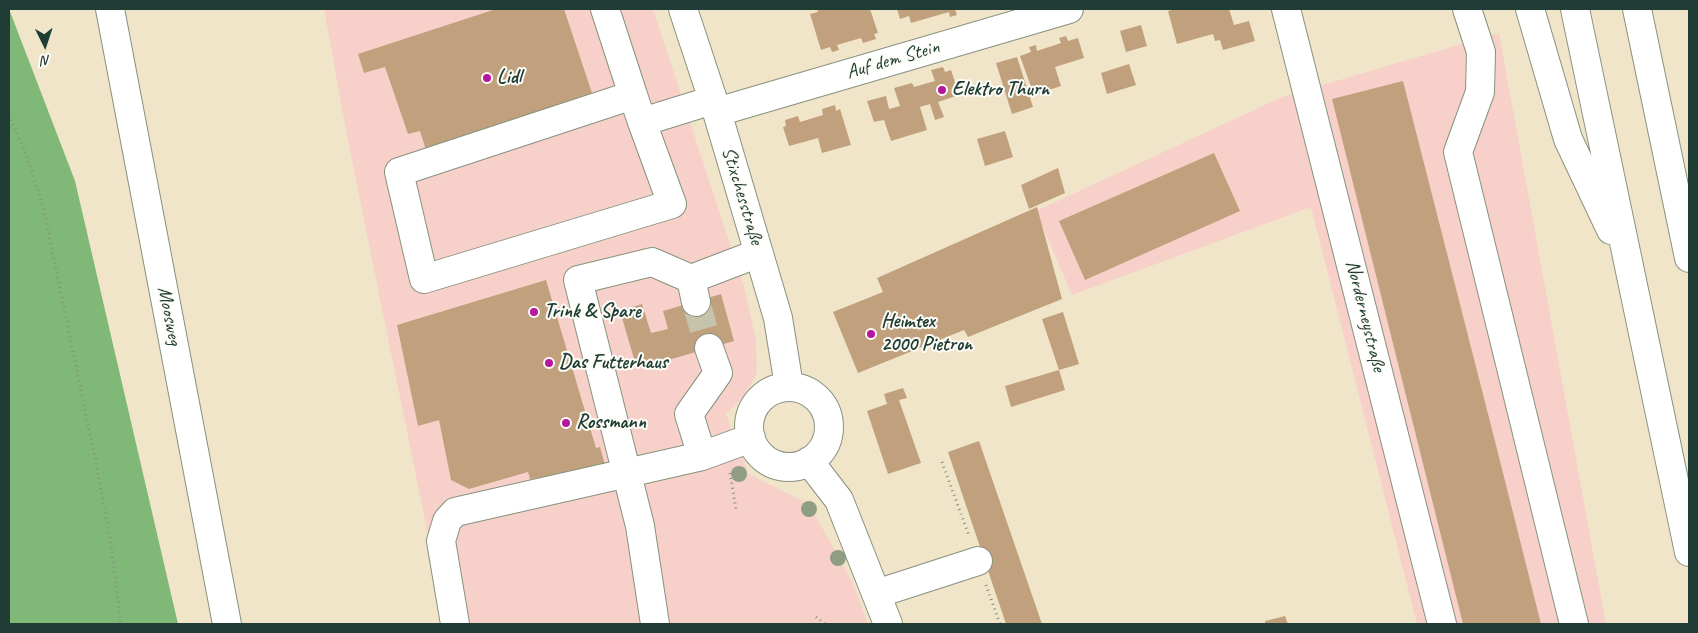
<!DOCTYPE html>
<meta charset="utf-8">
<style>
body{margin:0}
#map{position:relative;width:1698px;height:633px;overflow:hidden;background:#f0e5c9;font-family:Caveat,sans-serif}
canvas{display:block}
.frame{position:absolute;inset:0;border:10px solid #1f3d34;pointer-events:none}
.north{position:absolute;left:20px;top:20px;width:50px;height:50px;-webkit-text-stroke:4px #fdfcf7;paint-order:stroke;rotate:176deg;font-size:14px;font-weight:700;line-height:20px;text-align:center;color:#1f3d34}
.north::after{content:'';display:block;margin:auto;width:18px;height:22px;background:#1f3d34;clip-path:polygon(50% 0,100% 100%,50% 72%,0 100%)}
</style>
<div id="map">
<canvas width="1698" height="633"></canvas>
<div class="frame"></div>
<div class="north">N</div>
</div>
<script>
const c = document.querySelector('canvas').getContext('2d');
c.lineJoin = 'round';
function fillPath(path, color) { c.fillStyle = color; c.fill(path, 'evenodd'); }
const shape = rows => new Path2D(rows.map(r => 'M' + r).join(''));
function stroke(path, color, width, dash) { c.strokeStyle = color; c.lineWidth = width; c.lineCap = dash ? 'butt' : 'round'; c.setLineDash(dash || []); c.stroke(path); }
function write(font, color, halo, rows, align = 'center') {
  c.font = font + ' Caveat,sans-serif'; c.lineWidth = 4; c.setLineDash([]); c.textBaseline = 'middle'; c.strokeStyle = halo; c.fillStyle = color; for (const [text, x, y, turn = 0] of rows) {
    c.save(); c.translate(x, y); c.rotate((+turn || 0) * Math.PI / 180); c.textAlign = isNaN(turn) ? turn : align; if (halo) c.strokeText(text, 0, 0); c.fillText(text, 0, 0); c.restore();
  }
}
fillPath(shape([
 [324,9,653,9,744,287,756,341,757,373,744,396,726,414,749,474,809,504,853,583,868,624,446,624,347,136],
 [1499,33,1606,624,1417,624,1311,207,1072,295,1036,211,1282,97]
]), '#f7d1c9');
fillPath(shape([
 [9,9,75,181,178,624,9,624]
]), '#7fb877');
fillPath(shape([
 [496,9,564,9,592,93,426,150,420,131,408,134,385,67,364,73,358,54],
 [817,9,870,9,878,33,874,34,876,39,863,43,861,38,837,45,839,50,832,52,830,47,821,50,810,14,818,12],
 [897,9,955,9,957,15,950,17,949,12,911,23,909,16,900,19],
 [1175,9,1229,9,1234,25,1249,21,1255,41,1223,50,1220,40,1215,41,1213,34,1177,44,1168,11],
 [1141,25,1147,46,1126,52,1120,31],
 [1066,36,1068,41,1078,38,1084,58,1055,67,1061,86,1034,95,1020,56,1031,52,1029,47,1036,45,1037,51,1061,43,1059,38],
 [1017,57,1033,107,1012,114,996,63],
 [1129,64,1136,85,1107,94,1101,73],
 [943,67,945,72,951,70,959,95,938,102,944,117,935,120,930,104,920,107,927,130,891,141,884,120,874,122,867,101,886,96,889,109,900,106,894,88,912,83,914,87,935,81,931,70],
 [1403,81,1499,457,1541,624,1463,624,1332,99],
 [835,105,836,111,840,109,851,145,822,153,818,138,789,146,783,127,786,126,785,120,798,116,800,122,823,115,822,109],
 [1005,131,1013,157,985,166,977,139],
 [1214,153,1240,211,1085,280,1059,221],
 [1058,168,1065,193,1029,209,1021,185],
 [1037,207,1062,299,968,337,964,330,858,373,833,312,883,292,877,278],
 [546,280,596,448,600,447,605,465,587,470,530,479,528,472,469,489,451,480,439,420,418,426,397,325],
 [721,294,734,341,637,369,620,311,642,304,651,333,668,329,663,311],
 [1063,312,1079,364,1059,370,1042,319],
 [1059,370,1065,390,1011,407,1005,386],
 [903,388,907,398,899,400,921,463,888,474,867,411,887,404,884,394],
 [979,441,1042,624,1006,624,948,452],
 [1285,616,1288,624,1265,624,1265,621]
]), '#c1a17d');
stroke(shape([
 [696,302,709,348]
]), '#c6c3ab', 28, [28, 14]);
const minor = shape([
 [110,9,227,624],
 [605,9,633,95],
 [683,9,717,112,778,318,789,386],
 [1286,9,1442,624],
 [1467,9,1481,52,1480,92,1458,152,1574,624],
 [717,112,1069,9],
 [642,122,633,95,399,172,424,279,672,204,642,122,713,100],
 [691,279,696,302],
 '749 427a40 40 0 1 1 80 0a40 40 0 1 1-80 0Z',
 [702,456,689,414,718,373,709,348],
 [809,461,839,500,888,624],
 [876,594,978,561],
 [455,624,441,541,447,521,455,512,702,456,751,438],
 [655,624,640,526,578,280,652,262,691,279,759,253]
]);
const highway = shape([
 [1530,9,1568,139,1611,230],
 [1575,9,1689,552],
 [1637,9,1689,258]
]);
stroke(minor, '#88917e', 30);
stroke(highway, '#88917e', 30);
stroke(shape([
 [9,115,25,152,43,206,95,458,111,544,121,624],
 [942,462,969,536],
 [730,473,736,509],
 [986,585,1000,624],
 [816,617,825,624]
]), '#88917e', 3, [1, 4]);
stroke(minor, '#fff', 28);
stroke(highway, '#fff', 28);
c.fillStyle = '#8f9e83';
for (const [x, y] of [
 [739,474],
 [809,509],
 [838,558]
]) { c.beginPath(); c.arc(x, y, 8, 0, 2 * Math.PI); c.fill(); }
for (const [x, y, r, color] of [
 [487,78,5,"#b5179e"],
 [942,90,5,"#b5179e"],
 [534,312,5,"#b5179e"],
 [871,334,5,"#b5179e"],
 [549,363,5,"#b5179e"],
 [566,423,5,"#b5179e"]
]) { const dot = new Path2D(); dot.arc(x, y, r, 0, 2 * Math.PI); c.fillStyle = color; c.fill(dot); stroke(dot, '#fdfcf7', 2); }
write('20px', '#1f3d34', '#fdfcf7', [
 ["Auf dem Stein",893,60,-16],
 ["Stixchesstraße",742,196,73],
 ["Moosweg",169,316,79],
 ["Norderneystraße",1365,316,76]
]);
write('bold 20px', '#1f3d34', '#fdfcf7', [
 ["Lidl",497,78],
 ["Elektro Thurn",952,90],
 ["Trink & Spare",544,312],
 ["Heimtex",881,322],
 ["2000 Pietron",881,345],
 ["Das Futterhaus",559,363],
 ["Rossmann",576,423]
], 'left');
</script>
